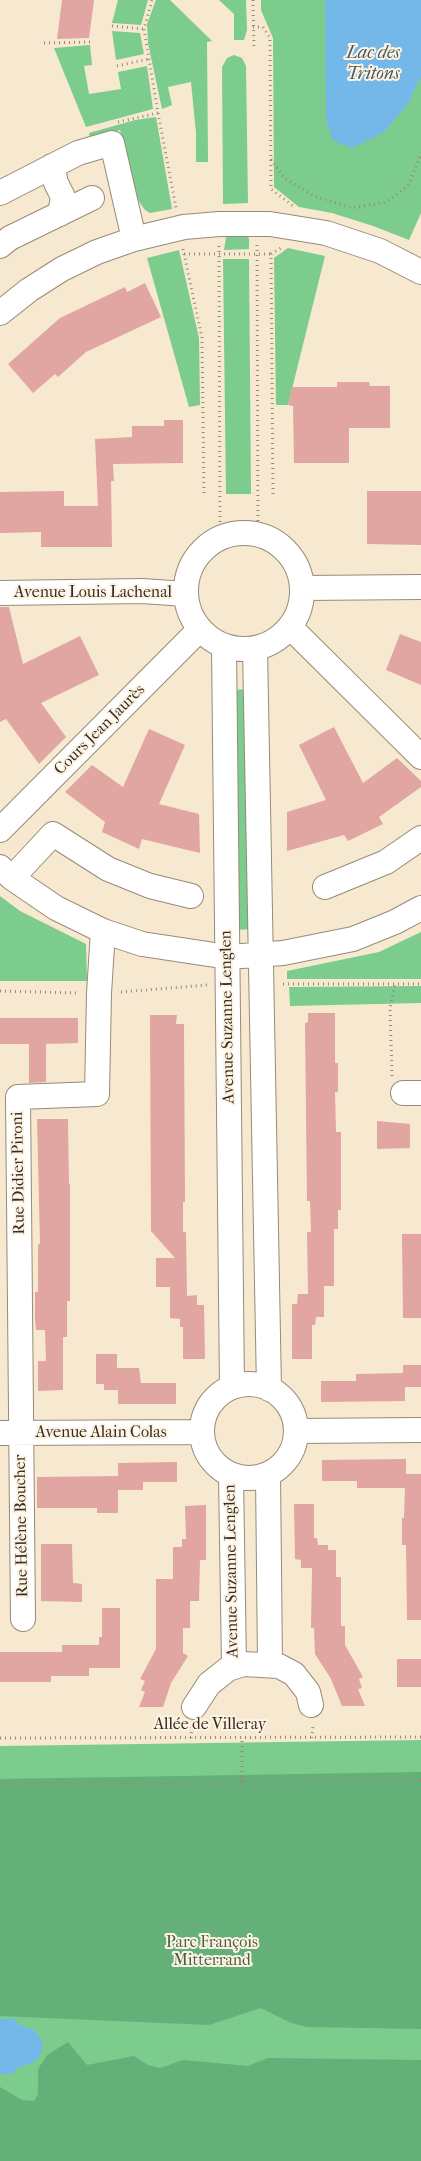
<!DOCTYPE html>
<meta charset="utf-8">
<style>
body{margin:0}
canvas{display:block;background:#f6e9d0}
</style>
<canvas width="421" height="2161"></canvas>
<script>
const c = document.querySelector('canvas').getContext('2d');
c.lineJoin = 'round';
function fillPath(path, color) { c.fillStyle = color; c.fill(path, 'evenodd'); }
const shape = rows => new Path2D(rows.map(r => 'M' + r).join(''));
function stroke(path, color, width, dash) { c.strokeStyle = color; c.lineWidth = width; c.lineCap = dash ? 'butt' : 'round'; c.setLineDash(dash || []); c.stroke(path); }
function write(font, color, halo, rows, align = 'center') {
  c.font = font + ' "IM FELL French Canon",serif'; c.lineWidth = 4; c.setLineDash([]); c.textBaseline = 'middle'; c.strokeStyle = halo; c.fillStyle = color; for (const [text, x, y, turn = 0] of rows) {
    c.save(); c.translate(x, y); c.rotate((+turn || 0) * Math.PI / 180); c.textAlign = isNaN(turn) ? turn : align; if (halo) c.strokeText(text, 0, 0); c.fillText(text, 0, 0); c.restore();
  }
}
fillPath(shape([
 [118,0,148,0,141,25,112,23],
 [156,0,170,0,212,41,207,42,208,162,196,162,196,133,191,82,168,87,172,105,162,109,148,43,147,24],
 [219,0,246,0,247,30,244,40,234,40,234,14],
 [261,0,421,0,421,213,409,240,373,226,332,213,299,207,274,187,273,38,261,10],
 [112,31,140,33,144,54,116,60],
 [90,45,92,65,84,66,89,94,121,89,118,72,147,66,153,109,86,127,54,48],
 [234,55,242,58,246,66,248,203,223,204,222,67,227,58],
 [156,117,172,209,150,213,145,210,138,200,120,130,90,140,89,133,135,120],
 [230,234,246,236,249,238,249,249,224,250,226,237],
 [288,248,325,256,288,405,276,405,274,258],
 [179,250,199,338,200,405,189,407,147,258],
 [223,259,249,259,251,494,226,494],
 [253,689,256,929,232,930,231,690],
 [0,896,20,911,86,944,87,981,0,981],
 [421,932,421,979,287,979,287,971,379,952],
 [421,986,421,1003,290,1006,289,987],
 [421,1740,421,2161,0,2161,0,1746]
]), '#7bcc8d');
fillPath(shape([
 [421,1772,421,2029,307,2027,291,2023,261,2008,209,2025,0,2016,0,1779],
 [68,2042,87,2065,134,2056,148,2065,160,2068,183,2060,248,2066,268,2058,421,2060,421,2161,0,2161,0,2087,22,2100,34,2101,38,2095,38,2069,47,2055]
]), '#64b078');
fillPath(shape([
 [325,0,421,0,421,77,407,105,383,133,352,148,333,140,326,120],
 [0,2019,14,2019,19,2025,34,2030,42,2041,42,2049,38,2059,31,2063,17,2068,13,2074,0,2074]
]), '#74b8ea');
fillPath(shape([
 [62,0,94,0,89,38,57,39],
 [145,283,161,317,86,352,58,377,55,374,33,393,8,364,60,318,125,287,127,292],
 [337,382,369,382,370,386,390,386,390,428,349,428,349,463,294,463,293,406,288,405,292,387,337,387],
 [164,420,183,420,183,463,113,464,114,481,111,481,112,547,41,547,41,532,0,533,0,492,64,491,64,506,98,506,95,439,132,437,132,426,164,426],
 [367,491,421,491,421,545,367,544],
 [0,607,9,607,23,664,80,636,99,675,41,703,66,737,39,764,6,719,0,722],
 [400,634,421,642,421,685,386,670],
 [334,727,363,783,397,758,421,781,421,787,379,817,383,824,348,841,344,835,287,851,287,812,326,800,299,745],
 [149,729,185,745,159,804,199,814,200,853,142,839,139,849,102,832,105,822,65,792,92,765,123,787],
 [308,1013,335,1013,335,1063,338,1063,338,1092,335,1092,336,1132,341,1132,341,1210,338,1210,338,1229,334,1229,334,1286,324,1286,324,1317,316,1317,315,1325,312,1325,312,1359,292,1359,292,1304,297,1304,298,1294,308,1294,307,1232,311,1232,310,1201,307,1201,305,1023,308,1022],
 [150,1015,177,1015,176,1024,184,1024,185,1202,183,1202,183,1232,186,1232,187,1296,197,1295,197,1305,204,1305,205,1359,183,1359,183,1327,180,1327,180,1319,170,1318,170,1287,156,1287,156,1258,175,1258,151,1231],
 [0,1018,78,1018,78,1043,46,1044,46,1082,29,1083,29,1044,0,1044],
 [37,1119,68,1119,69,1184,70,1184,70,1301,67,1301,67,1337,63,1337,63,1390,38,1391,38,1361,46,1361,45,1330,36,1330,35,1318,35,1292,38,1292,38,1244,40,1244],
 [377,1121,410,1124,410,1148,377,1149],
 [402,1234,421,1234,421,1318,403,1318],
 [96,1354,117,1354,117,1368,139,1368,141,1383,176,1383,176,1404,118,1404,118,1390,104,1390,104,1384,96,1384],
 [403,1365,421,1365,421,1387,405,1387,405,1401,321,1402,321,1381,356,1381,356,1374,403,1373],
 [406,1459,406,1474,421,1474,421,1620,407,1620,406,1545,402,1545,402,1518,404,1518,405,1488,357,1488,357,1481,322,1481,322,1460],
 [177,1462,177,1482,143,1482,143,1490,118,1490,118,1513,97,1513,97,1508,37,1508,37,1477,118,1476,118,1463],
 [294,1504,314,1504,314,1538,317,1538,318,1545,328,1545,328,1550,336,1550,336,1577,341,1577,341,1626,345,1626,345,1645,363,1677,359,1679,362,1688,358,1689,365,1706,342,1706,331,1679,315,1654,314,1628,311,1628,312,1568,301,1568,301,1560,295,1559],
 [206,1505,206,1560,200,1560,199,1601,190,1601,190,1628,183,1628,183,1653,188,1656,171,1683,163,1707,139,1707,145,1692,141,1690,145,1681,140,1679,156,1649,156,1579,173,1579,173,1547,182,1547,182,1539,186,1539,185,1506],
 [41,1544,72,1544,73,1583,82,1584,82,1602,41,1601],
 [102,1608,120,1608,120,1668,89,1668,89,1676,51,1676,51,1682,0,1682,0,1652,62,1652,62,1645,99,1645,99,1637,102,1637],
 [397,1659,421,1659,421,1687,397,1687]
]), '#e1a5a2');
const minor = shape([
 [52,166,56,183,63,197,60,214],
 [0,193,78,153,112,143,134,239],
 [0,246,10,238,92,198],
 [0,313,29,290,62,269,97,252,134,239,184,227,219,224,270,224,326,233,380,251,421,272],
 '186 591a58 58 0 1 1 116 0a58 58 0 1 1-116 0Z',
 [303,588,421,587],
 [0,593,142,591,186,594],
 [290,627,421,757],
 [224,646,232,1387],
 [255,648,269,1389],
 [0,830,200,629],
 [0,867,12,878,56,908,103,931,142,944,228,957,283,953,353,939,395,922,421,908],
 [12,878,53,834,108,869,150,886,191,896],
 [325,887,386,862,421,838],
 [403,1093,421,1093],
 '202 1431a47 47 0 1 1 94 0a47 47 0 1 1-94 0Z',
 [296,1431,421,1430],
 [0,1433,202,1432],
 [268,1474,270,1664],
 [231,1475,234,1666],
 [23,1619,18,1097,97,1094,99,993,103,931],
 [194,1707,209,1684,228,1669,243,1664,279,1666,294,1674,308,1692,311,1705]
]);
stroke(minor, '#988a77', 26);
stroke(shape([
 [253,0,254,48],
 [112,26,144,29],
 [253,27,263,27,270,38,271,189,293,206],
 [44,43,90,42],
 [117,66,149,59],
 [158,113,176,208],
 [118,122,158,113,144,29,152,0],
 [271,159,284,178,314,196,352,208,386,202,408,186,421,154],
 [257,245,258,534],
 [219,246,220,538],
 [183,249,202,338,204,495],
 [184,254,271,254],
 [273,494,271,254,281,248],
 [283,984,421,984],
 [0,991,79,993],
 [121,992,207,985],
 [392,1076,390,1008,395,984],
 [0,1738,421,1737],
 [191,1738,192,1726],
 [312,1738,313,1726],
 [242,1782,242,1738],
 [0,1784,421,1780]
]), '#988a77', 3, [1, 4]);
stroke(minor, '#fff', 24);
write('16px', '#3b2a1e', '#fcf5e5', [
 ["Avenue Louis Lachenal",93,593],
 ["Cours Jean Jaurès",100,730,-45],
 ["Avenue Suzanne Lenglen",228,1017,-91],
 ["Rue Didier Pironi",19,1173,-91],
 ["Avenue Alain Colas",101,1433],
 ["Rue Hélène Boucher",22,1526,-91],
 ["Avenue Suzanne Lenglen",232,1571,-91],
 ["Allée de Villeray",210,1725]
]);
write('16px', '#4e5b3f', '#fcf5e5', [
 ["Parc François",212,1943],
 ["Mitterrand",212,1961]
]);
write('italic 18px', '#4c555b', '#fcf5e5', [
 ["Lac des",373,54],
 ["Tritons",373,75]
]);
</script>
